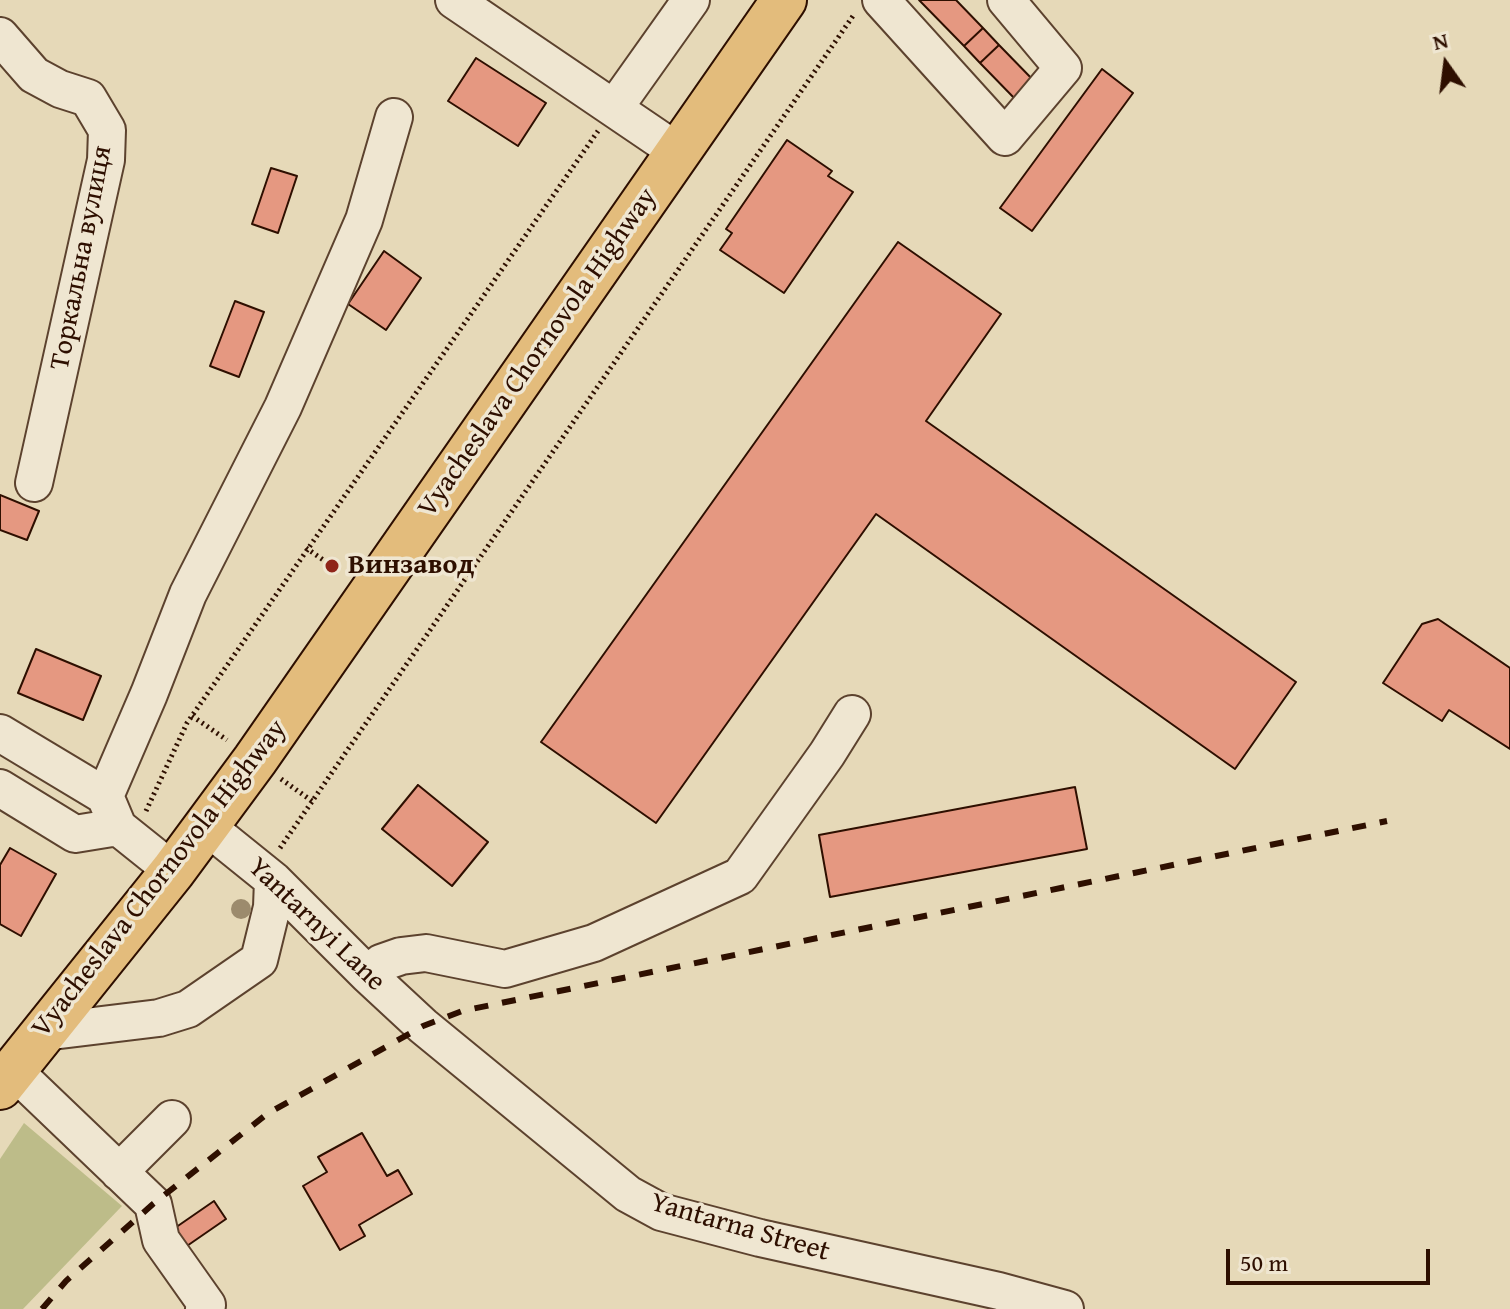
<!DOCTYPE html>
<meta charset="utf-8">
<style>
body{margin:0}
#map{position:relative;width:1510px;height:1309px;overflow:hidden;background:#e6d9b8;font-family:"Gentium Book Plus",serif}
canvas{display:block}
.north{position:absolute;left:1406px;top:24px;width:80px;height:80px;-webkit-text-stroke:6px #efe6d1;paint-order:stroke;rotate:346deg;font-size:22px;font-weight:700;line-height:32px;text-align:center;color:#2e0f00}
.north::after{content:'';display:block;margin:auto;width:28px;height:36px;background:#2e0f00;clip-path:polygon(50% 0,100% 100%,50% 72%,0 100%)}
.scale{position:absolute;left:1226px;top:1249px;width:204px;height:36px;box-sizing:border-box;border:4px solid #2e0f00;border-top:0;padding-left:10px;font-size:24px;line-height:28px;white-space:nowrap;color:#2e0f00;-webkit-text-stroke:6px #efe6d1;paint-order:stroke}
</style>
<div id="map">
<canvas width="1510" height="1309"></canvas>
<div class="north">N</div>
<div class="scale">50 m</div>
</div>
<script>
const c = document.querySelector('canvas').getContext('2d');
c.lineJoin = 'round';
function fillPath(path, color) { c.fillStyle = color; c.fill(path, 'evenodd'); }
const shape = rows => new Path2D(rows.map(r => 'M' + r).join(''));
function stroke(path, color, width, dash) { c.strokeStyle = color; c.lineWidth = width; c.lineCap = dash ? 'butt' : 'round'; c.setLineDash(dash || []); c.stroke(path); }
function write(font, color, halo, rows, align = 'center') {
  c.font = font + ' "Gentium Book Plus",serif'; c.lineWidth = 7; c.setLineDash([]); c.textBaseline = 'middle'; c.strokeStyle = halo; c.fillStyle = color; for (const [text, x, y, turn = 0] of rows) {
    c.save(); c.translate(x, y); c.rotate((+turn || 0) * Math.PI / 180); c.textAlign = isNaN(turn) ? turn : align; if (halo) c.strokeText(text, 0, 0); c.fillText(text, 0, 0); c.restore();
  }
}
fillPath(shape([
 [24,1123,122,1206,23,1309,0,1309,0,1159]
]), '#bdbc89');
const building = shape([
 [919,0,956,0,983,28,964,46,919,0],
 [983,28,999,45,980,63,964,46,983,28],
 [999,45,1037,84,1018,102,980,63,999,45],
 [476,58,546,103,518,146,448,101,476,58],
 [1102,69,1133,93,1032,231,1000,208,1102,69],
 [787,140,832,171,828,176,853,192,784,293,720,250,732,233,726,229,787,140],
 [271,168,297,176,278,233,252,224,271,168],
 [898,242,1001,314,926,421,1296,682,1235,769,876,514,656,823,541,742,898,242],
 [384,251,421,278,386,330,348,304,384,251],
 [235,301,264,312,239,377,210,366,235,301],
 [0,495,39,511,27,540,0,530,0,495],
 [1438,619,1510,668,1510,749,1449,710,1442,721,1383,683,1422,624,1438,619],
 [36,649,101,676,83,720,18,693,36,649],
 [418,785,488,842,452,886,382,829,418,785],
 [1075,787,1087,849,830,897,819,835,1075,787],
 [10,848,56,874,21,936,0,924,0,865,10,848],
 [362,1133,387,1176,398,1170,412,1194,359,1225,365,1236,340,1250,303,1186,327,1172,318,1157,362,1133],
 [214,1201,226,1219,184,1248,172,1230,214,1201]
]);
fillPath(building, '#e59881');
stroke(building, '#2e0f00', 2);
const minor = shape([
 [454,0,678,152],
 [881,0,1005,137,1063,68,1006,0],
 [0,36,34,75,60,89,88,98,107,130,106,160,34,483],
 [615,107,691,0],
 [0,733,105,796,118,827,173,871],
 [0,788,75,834,118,827],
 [105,796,149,694,188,594,283,407,364,220,394,117],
 [206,826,273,880,368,975,423,1026,628,1194,661,1212,760,1238,999,1291,1065,1309],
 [368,975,381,963,401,956,426,953,505,969,594,943,740,876,827,754,852,714],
 [44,1032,159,1018,188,1009,259,960,272,907,273,880],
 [13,1070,153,1204,161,1240,207,1305,204,1309],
 [119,1172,172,1119]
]);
const major = shape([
 [0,1087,173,871,255,760,784,0]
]);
stroke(minor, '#5c422e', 40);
stroke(major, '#2e0f00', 48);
stroke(shape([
 [306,548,332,566],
 [192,716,227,740],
 [281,779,312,801],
 [146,811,187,723,598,131],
 [280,848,855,13]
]), '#2e0f00', 5, [2, 4]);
stroke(minor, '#efe6d1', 36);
stroke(major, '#e3bc7c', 44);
stroke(shape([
 [42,1309,66,1281,153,1204,267,1114,423,1026,462,1011,1387,821]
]), '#2e0f00', 6, [14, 14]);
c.fillStyle = '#9c8b6d';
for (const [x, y] of [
 [241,909]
]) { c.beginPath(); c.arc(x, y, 10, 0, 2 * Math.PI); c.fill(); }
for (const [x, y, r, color] of [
 [332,566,8,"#8f2418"]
]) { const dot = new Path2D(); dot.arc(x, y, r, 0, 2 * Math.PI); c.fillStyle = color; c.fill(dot); stroke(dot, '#efe6d1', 3); }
write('28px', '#2e0f00', '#efe6d1', [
 ["Торкальна вулиця",82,258,-79],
 ["Vyacheslava Chornovola Highway",538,353,-55],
 ["Vyacheslava Chornovola Highway",160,879,-52],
 ["Yantarnyi Lane",316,925,44],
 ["Yantarna Street",740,1228,16]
]);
write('bold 28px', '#2e0f00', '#efe6d1', [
 ["Винзавод",348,566]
], 'left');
</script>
